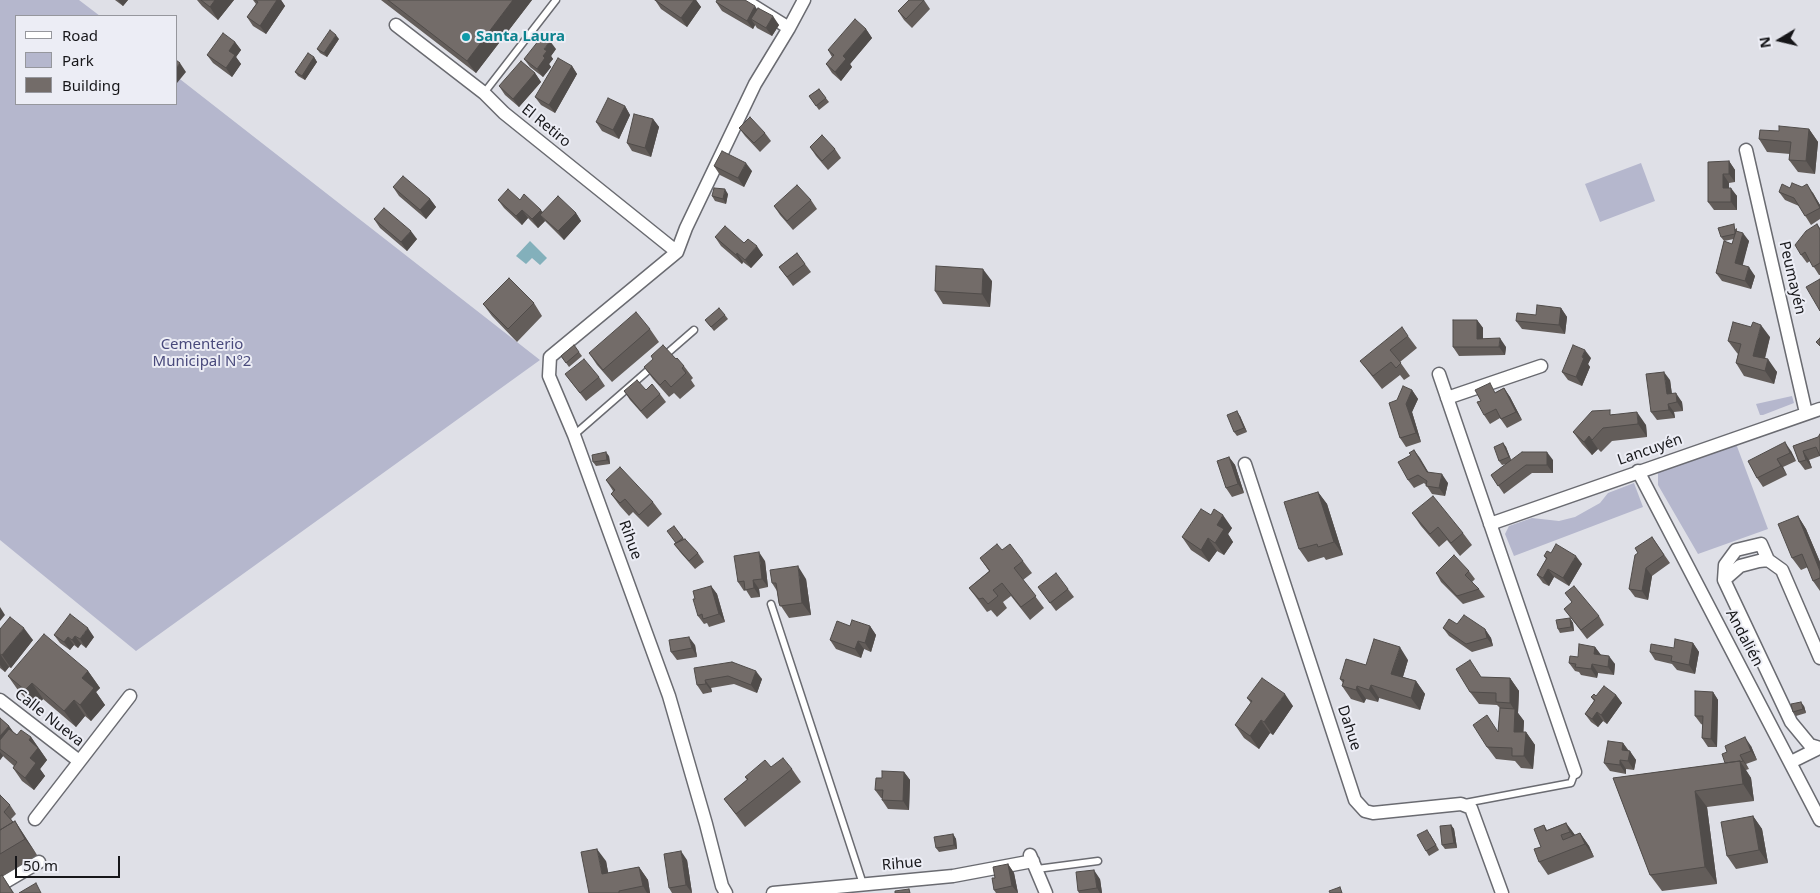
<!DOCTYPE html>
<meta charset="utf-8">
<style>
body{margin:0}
#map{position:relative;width:1820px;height:893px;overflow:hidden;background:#dfe0e7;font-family:"Noto Sans",sans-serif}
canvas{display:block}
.legend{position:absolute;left:15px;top:15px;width:162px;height:90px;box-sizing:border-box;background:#ecedf5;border:1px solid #96979d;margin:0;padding:6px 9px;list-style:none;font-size:15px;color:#161619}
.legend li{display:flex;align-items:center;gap:10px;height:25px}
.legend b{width:25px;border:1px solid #96979d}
.north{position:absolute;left:1755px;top:15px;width:50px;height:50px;-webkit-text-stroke:4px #ecedf5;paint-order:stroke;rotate:261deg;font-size:14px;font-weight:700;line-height:20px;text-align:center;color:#161619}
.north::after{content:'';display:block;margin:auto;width:18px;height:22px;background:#161619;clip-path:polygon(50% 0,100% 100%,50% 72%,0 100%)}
.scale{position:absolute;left:15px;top:856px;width:105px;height:22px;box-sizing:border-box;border:2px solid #161619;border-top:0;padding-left:6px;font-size:15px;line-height:18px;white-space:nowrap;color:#161619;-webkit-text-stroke:4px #ecedf5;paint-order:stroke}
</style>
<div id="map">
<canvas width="1820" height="893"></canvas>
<ul class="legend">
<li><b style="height:6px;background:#fff"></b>Road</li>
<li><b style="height:14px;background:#b5b7cd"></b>Park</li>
<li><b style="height:14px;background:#736c69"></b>Building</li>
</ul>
<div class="north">N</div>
<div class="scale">50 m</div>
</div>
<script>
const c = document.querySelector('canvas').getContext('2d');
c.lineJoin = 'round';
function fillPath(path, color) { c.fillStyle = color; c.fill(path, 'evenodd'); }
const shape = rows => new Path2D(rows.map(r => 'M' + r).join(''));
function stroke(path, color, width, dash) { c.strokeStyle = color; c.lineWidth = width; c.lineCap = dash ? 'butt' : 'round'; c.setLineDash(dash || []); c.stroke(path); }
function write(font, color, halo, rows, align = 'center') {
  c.font = font + ' "Noto Sans",sans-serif'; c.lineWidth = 4; c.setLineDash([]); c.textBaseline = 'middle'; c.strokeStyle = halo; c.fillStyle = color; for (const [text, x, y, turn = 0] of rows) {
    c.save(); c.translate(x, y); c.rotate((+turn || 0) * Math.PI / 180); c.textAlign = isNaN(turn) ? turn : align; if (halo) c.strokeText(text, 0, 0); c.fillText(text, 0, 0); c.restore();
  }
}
fillPath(shape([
 [0,0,79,0,100,16,16,16,16,104,176,104,176,76,540,360,136,651,0,540],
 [1641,163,1655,201,1600,222,1585,184],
 [1792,396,1794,403,1763,415,1760,415,1756,404],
 [1735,441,1768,529,1698,554,1658,485,1658,472,1666,467],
 [1634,483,1643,507,1514,556,1505,534,1509,526,1532,518,1559,521,1575,517,1600,503,1608,493]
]), '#b5b7cd');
fillPath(shape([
 [530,241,547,258,540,265,532,258,526,264,516,256]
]), '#83b0bb');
const lane = shape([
 [484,93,556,0],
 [663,357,694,330],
 [574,435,652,367],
 [771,604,863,884],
 [1465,803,1571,783,1575,772],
 [1037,869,1098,861]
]);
const street = shape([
 [744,0,789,28],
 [396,25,484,93,504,113,677,252],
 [1746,150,1806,413],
 [1439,374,1575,772],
 [1447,398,1541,366],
 [1245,464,1355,800,1365,811,1373,813,1461,804,1471,808,1502,893],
 [1638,471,1820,820],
 [1490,524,1820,409],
 [1768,560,1761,544,1736,550,1725,565,1724,580,1791,722,1810,745,1820,748],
 [1724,580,1740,566,1759,561,1768,560,1782,570,1820,658],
 [0,700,79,761],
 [1791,762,1819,748],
 [35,819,130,696],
 [1030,855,1046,893],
 [0,885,39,862],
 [726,893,722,886,706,824,669,696,574,435,549,376,550,357,677,252,686,228,755,84,789,28,804,0],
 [773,893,953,876,1033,861]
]);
stroke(lane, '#6a6b71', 9);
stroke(street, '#6a6b71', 15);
stroke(lane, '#fff', 6);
stroke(street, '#fff', 12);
fillPath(shape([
 [115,0,128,0,123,6],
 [197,0,234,0,218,20,202,6],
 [253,0,281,0,285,6,266,34,253,26,247,17,256,4],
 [381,0,532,0,476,73],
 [655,0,696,0,701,7,687,27,661,9],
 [924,0,930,9,912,28,904,20,898,11],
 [716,2,757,9,779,25,772,36,757,28,755,25,753,29,722,11],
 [866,29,872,38,850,64,852,67,841,81,832,73,826,64,832,57,828,50],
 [339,39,327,57,320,53,317,49],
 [235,42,241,50,236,57,241,64,232,77,213,63,207,55],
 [556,49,551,56,553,59,549,64,551,67,543,77,530,67,524,59],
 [314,57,317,62,305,80,298,76,295,72],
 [572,66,577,74,555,113,541,105,535,97],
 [535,73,541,82,519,107,505,95,499,86],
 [819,89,829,102,819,110,809,96],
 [625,106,630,115,619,139,602,131,596,122],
 [653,119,659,127,651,157,632,151,627,143],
 [739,128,765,133,771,141,760,152,745,136],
 [1809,129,1818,142,1815,174,1798,172,1789,160,1790,154,1767,152,1759,139,1779,131],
 [810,147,835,149,841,158,828,170,816,156],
 [1729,161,1735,170,1735,182,1729,183,1729,188,1737,196,1737,210,1714,210,1708,202],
 [714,166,752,171,744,187,720,175],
 [393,187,430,199,436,207,426,219,399,196],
 [1802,187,1813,193,1820,205,1820,219,1811,225,1799,206,1785,200,1779,192,1790,188],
 [728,194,726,204,715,201,712,196],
 [498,200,520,200,543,212,576,213,581,221,564,240,545,221,538,228,528,218,522,225,504,208],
 [811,200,817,209,793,230,780,215,774,206],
 [374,219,417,239,407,251,380,228],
 [1817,224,1820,228,1820,275,1819,275,1810,261,1807,263,1801,255],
 [1737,228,1737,231,1749,241,1742,265,1755,276,1751,289,1722,281,1716,273,1724,241,1721,237],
 [1734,239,1732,244,1724,241],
 [715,237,744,243,763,255,751,268,743,262,742,264,721,246],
 [797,253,811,272,793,286,779,267],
 [992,281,990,307,943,304,935,291],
 [534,303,542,316,517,342,492,316,483,304],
 [1561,308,1567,317,1565,334,1522,329,1516,321],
 [725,315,728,319,714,331,705,320],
 [1477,320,1483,328,1483,339,1506,347,1505,355,1459,356,1453,347],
 [650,329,659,342,612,382,597,365,589,353],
 [1408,336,1417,348,1400,362,1410,376,1404,380,1400,375,1382,389,1360,361],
 [1770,337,1765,359,1777,372,1774,384,1744,376,1736,363,1738,354,1737,353,1728,341],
 [579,352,582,356,569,367,561,356],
 [1591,358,1588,364,1590,367,1582,386,1568,380,1562,372],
 [676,359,684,366,693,378,691,380,695,386,680,399,674,393,669,397,653,379,644,367],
 [565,374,599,377,605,386,586,401],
 [1670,380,1672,394,1682,402,1683,411,1674,412,1675,418,1657,420,1651,412],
 [1504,388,1510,397,1522,420,1507,428,1500,418,1490,424,1484,415,1496,392],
 [646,390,660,394,666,402,647,419,630,400,624,391],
 [1412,390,1418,399,1412,412,1421,442,1406,447,1400,438,1397,400],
 [1613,414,1646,425,1647,437,1612,441,1601,452,1598,449,1592,455,1582,444,1573,432],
 [1240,416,1247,432,1237,436,1234,432],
 [1818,437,1820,456,1809,460,1812,468,1805,470,1799,462,1793,446],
 [1503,443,1506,447,1511,460,1553,460,1553,473,1532,473,1504,494,1491,475,1506,464,1502,465,1499,461],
 [1414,450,1428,472,1448,483,1445,496,1432,494,1426,485,1424,483,1414,488,1408,480,1411,455],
 [1791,451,1796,461,1783,467,1787,475,1763,487,1757,478,1748,461],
 [609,456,610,464,596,466,593,462],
 [1229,457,1235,465,1244,493,1232,497,1226,488],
 [606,480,653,502,662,514,648,527,633,512,629,516,620,506,611,494,613,491],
 [1318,492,1327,504,1343,555,1326,560,1324,557,1308,562,1299,549],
 [1412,513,1463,533,1472,545,1460,556,1447,540,1439,547,1421,526],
 [1211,515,1232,528,1228,534,1233,542,1224,555,1217,551,1209,562,1191,550,1182,537],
 [1798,516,1806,529,1820,562,1820,591,1813,581,1808,567,1801,570,1792,558],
 [674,526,684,539,698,553,704,562,695,569,680,552,674,544,676,543],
 [1652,537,1670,563,1652,576,1648,600,1635,597,1629,589,1638,553],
 [1002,550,1023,561,1032,573,1023,580,1044,608,1030,620,1011,596,1003,602,1007,608,997,617,991,610,987,612,969,588,989,571,980,558],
 [1551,553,1582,564,1569,586,1554,577,1549,586,1543,583,1537,575,1546,559,1544,556],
 [765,561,768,587,759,589,760,597,751,598,746,590,744,591,738,582],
 [1469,571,1475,579,1472,582,1479,589,1485,597,1463,604,1441,582,1436,573],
 [806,579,811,615,789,618,779,603,777,591,772,583],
 [711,586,717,594,725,622,709,627,707,623,704,624,698,616,695,599],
 [1038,587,1068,589,1074,597,1056,611],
 [1565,593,1599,616,1604,625,1587,639,1564,609,1572,602],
 [1570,618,1573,623,1574,631,1560,633,1558,629],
 [1457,624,1485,629,1491,638,1493,646,1472,652,1449,636,1443,628],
 [850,626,870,626,876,635,871,652,864,649,861,658,836,649,830,640],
 [0,629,33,640,11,668,9,667,5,672,0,668],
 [54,635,94,637,86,648,81,644,78,648,74,645,70,650,60,643],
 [1693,643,1699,652,1695,674,1677,670,1672,664,1655,660,1650,652,1674,648],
 [695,645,697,657,677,660,671,652],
 [1595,647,1601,655,1615,664,1614,675,1598,673,1597,678,1581,675,1579,672,1575,671,1569,663],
 [1408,660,1403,677,1416,681,1425,694,1420,710,1379,698,1378,702,1366,699,1364,703,1351,699,1342,686,1343,683,1340,679,1366,665],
 [732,662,762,679,757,693,734,684,711,688,712,692,703,694,697,685],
 [88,671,100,688,96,692,105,705,91,721,85,716,76,727,43,699,37,707,20,693,8,676],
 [1482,677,1510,678,1519,691,1518,713,1524,721,1523,732,1526,732,1535,745,1533,769,1521,768,1515,761,1496,759,1487,747,1498,731,1500,708,1497,705,1479,704,1470,692],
 [1713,692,1718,700,1717,747,1708,747,1702,738,1703,725,1701,724,1695,716],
 [1616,695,1622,703,1607,724,1603,721,1598,727,1591,722,1585,714,1594,701,1591,697,1596,696],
 [1247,698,1293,706,1273,735,1270,733,1259,749,1244,738,1235,725,1251,703],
 [1804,706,1806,713,1796,716,1793,712],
 [0,718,9,726,13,732,17,735,31,737,47,760,40,769,45,776,34,790,22,781,13,768,14,766,5,758,3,756,0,760],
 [1623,743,1636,760,1634,770,1626,769,1626,774,1610,771,1604,763],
 [1751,746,1757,760,1746,764,1749,769,1746,770,1751,778,1754,801,1707,807,1717,884,1662,891,1650,875,1613,778,1725,763,1727,752],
 [771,767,792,769,801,782,745,827,724,799,747,780,745,777],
 [904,772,910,780,909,810,888,809,882,800,882,798,881,798,875,790,882,778],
 [0,795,10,805,16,814,11,819,13,822,15,821,37,855,3,876,0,893],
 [1753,816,1762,829,1768,863,1736,869,1727,856],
 [1566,823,1575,835,1580,833,1589,846,1594,857,1548,875,1539,862,1544,825,1547,830],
 [1451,825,1454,829,1457,848,1445,849,1442,845],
 [953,834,956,839,957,849,939,852,936,848],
 [1430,834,1439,850,1429,856,1426,851],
 [687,860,692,893,672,893,669,888],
 [606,861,608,873,639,867,648,880,650,893,589,893],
 [1008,864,1014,873,1018,893,996,893,994,890,995,878],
 [1100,879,1102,893,1079,893,1078,891]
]), '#635d5a');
fillPath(shape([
 [118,0,128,0,123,6],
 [215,0,234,0,218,20,210,7],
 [277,0,281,0,285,6,266,34,260,26],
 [513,0,532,0,476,73,467,61],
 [694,0,696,0,701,7,687,27,681,18],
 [755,6,761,15,751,19,755,25,753,29,747,21],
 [773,16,779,25,772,36,766,28],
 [866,29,872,38,850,64,852,67,841,81,835,72,843,56],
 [336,35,339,39,327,57,324,53],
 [550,41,556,49,551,56,553,59,549,64,551,67,543,77,537,69,543,56,544,49],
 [235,42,241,50,236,57,241,64,232,77,226,68,229,51],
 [314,57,317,62,305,80,302,76],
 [180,63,186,72,177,83,176,68],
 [572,66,577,74,555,113,549,105],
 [535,73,541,82,519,107,513,99],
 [625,106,630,115,619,139,613,130],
 [653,119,659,127,651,157,645,148],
 [1809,129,1818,142,1815,174,1806,161],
 [1729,161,1735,170,1735,182,1729,174],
 [746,163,752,171,744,187,738,178],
 [1723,174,1729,183,1729,196,1723,188],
 [1807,184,1813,193,1820,205,1820,207],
 [1731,188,1737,196,1737,210,1731,202],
 [725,189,728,194,726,204,723,199],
 [430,199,436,207,426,219,420,210],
 [522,210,528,218,522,225,516,216],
 [541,210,547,218,540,215,545,221,538,228,532,219],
 [576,213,581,221,564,240,558,231],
 [411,231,417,239,407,251,401,242],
 [1743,233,1749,241,1741,272,1735,263],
 [757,246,763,255,751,268,745,260],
 [737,253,743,262,742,264,736,255],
 [1749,267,1755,276,1751,289,1745,281],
 [983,269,992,281,990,307,982,294],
 [1561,308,1567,317,1565,334,1559,325],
 [1477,320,1483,328,1483,347,1477,339],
 [1761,325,1770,337,1762,368,1753,356],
 [1500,338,1506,347,1505,355,1499,347],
 [1585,350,1591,358,1588,364,1590,367,1582,386,1576,377,1582,357],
 [1768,359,1777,372,1774,384,1765,371],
 [1664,372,1670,380,1673,403,1667,394],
 [1504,388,1510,397,1522,420,1516,412],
 [1412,390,1418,399,1412,412,1421,442,1416,433,1406,404],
 [1676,393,1682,402,1683,411,1677,402],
 [1668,404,1674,412,1675,418,1669,410],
 [1237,411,1240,416,1247,432,1244,428],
 [1637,412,1646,425,1647,437,1638,424],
 [1589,436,1598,449,1592,455,1584,442],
 [1785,442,1791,451,1796,461,1790,453],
 [1503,443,1506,447,1512,462,1509,457],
 [1414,450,1420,458,1433,480,1427,472],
 [1803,451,1809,460,1812,468,1806,460],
 [606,452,609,456,610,464,607,460],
 [1547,452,1553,460,1553,473,1547,465],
 [1229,457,1235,465,1244,493,1238,484],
 [1777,459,1783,467,1787,475,1781,466],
 [1442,474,1448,483,1445,496,1439,488],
 [1318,492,1327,504,1343,555,1334,542],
 [1223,515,1232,528,1228,534,1233,542,1224,555,1215,543,1217,525],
 [1798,516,1806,529,1820,562,1820,571],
 [1208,538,1217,551,1209,562,1201,550],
 [759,552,765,561,768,587,762,579],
 [1576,556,1582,564,1569,586,1563,578],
 [798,566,806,579,811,615,802,603],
 [1646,568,1652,576,1648,600,1642,591],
 [1548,569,1554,577,1549,586,1543,578],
 [753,580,759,589,760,597,754,588],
 [711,586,717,594,725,622,719,614],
 [0,607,5,615,0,621],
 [1570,618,1573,623,1574,631,1571,627],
 [870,626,876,635,871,652,865,643],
 [24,628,33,640,11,668,2,655],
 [88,628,94,637,86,648,80,639],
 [1485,629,1491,638,1493,646,1487,638],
 [75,636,81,644,78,648,72,640],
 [68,637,74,645,70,650,64,642],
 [689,637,695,645,697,657,692,648],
 [858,641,864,649,861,658,855,649],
 [1693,643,1699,652,1695,674,1689,665],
 [1400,647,1408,660,1400,686,1391,674],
 [1595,647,1601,655,1594,654],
 [0,654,9,667,5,672,0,665],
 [1609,656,1615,664,1614,675,1608,667],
 [1592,664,1598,673,1597,678,1591,669],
 [88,671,100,688,96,692,105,705,91,721,80,705,82,678],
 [756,671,762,679,757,693,751,685],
 [1510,678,1519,691,1518,713,1524,721,1523,744,1514,732,1515,711,1510,703],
 [705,680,711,688,712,692,706,684],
 [1416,681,1425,694,1420,710,1411,698],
 [32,683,43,699,37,707,25,690],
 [1371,685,1379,698,1378,702,1369,690],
 [1357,686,1366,699,1364,703,1356,690],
 [1713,692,1718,700,1717,747,1711,739],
 [1285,694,1293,706,1273,735,1264,722],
 [1616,695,1622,703,1607,724,1601,715],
 [74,700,85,716,76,727,64,711],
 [1801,702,1804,706,1806,713,1803,709],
 [1597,712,1603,721,1598,727,1592,719],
 [1261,720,1270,733,1259,749,1250,736],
 [9,726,18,738,0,749,0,736],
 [1526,732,1535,745,1533,769,1524,756],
 [31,737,47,760,40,769,45,776,34,790,25,778,30,758,29,740],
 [1745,737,1751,746,1757,760,1751,751],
 [1623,743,1629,752,1622,750],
 [1630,751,1636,760,1634,770,1628,761],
 [0,752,3,756,0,760],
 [1740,755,1746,764,1749,769,1743,761],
 [1620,760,1626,769,1626,774,1620,765],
 [1740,761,1751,778,1754,801,1743,784],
 [904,772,910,780,909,810,903,801],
 [1695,791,1707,807,1717,884,1705,867],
 [1753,816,1762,829,1768,863,1759,850],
 [15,821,37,855,25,839],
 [1566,823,1575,835,1579,845,1570,832],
 [1451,825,1454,829,1457,848,1454,843],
 [1580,833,1589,846,1594,857,1585,844],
 [953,834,956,839,957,849,954,845],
 [597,849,606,861,611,887,602,874],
 [681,851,687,860,692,893,686,885],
 [1008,864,1014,873,1018,893,1012,886],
 [639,867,648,880,650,893,647,893,643,886],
 [1094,870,1100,879,1102,893,1100,893,1097,888],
 [2,875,14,893,13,893]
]), '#504c4a');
const building = shape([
 [201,0,215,0,210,7,201,0],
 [255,0,277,0,260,26,247,17,258,2,255,0],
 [388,0,513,0,467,61,388,0],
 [655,0,694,0,681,18,655,0],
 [717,0,745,0,755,6,747,21,716,2,717,0],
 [909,0,924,0,906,19,898,11,909,0],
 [758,8,773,16,766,28,751,19,758,8],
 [855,19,866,29,843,56,846,59,835,72,826,64,834,55,828,50,855,19],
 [330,30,336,35,324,53,317,49,330,30],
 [223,33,235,42,229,51,235,55,226,68,207,55,223,33],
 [543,35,550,41,544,49,547,51,543,56,545,58,537,69,524,59,543,35],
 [308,53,314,57,302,76,295,72,308,53],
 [558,58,572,66,549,105,535,97,558,58],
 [176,60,180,63,176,68,176,60],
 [521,61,535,73,513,99,499,86,521,61],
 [819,89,826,98,816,106,809,96,819,89],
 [608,98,625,106,613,130,596,122,608,98],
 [634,114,653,119,645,148,627,143,634,114],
 [750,117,765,133,754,143,739,128,750,117],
 [1779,126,1809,129,1806,161,1789,160,1791,142,1759,139,1760,130,1779,131,1779,126],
 [822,135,835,149,822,161,810,147,822,135],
 [722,151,746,163,738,178,714,166,722,151],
 [1729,161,1729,174,1723,174,1723,188,1731,188,1731,202,1708,202,1708,162,1729,161],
 [403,176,430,199,420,210,393,187,403,176],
 [1792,183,1802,187,1807,184,1820,208,1805,216,1794,198,1779,192,1782,184,1790,188,1792,183],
 [797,185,811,200,787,221,774,206,797,185],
 [714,188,725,189,723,199,712,196,714,188],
 [508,189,520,200,524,194,541,210,532,219,522,210,516,216,498,200,508,189],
 [558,196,576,213,558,231,540,215,558,196],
 [384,208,411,231,401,242,374,219,384,208],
 [1734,224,1735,232,1735,234,1721,237,1718,228,1734,224],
 [1817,224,1820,230,1820,263,1813,267,1805,252,1801,255,1795,245,1806,231,1817,224],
 [725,226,744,243,748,239,757,246,745,260,737,253,736,255,715,237,725,226],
 [1736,231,1743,233,1735,263,1749,267,1745,281,1716,273,1724,241,1732,244,1736,231],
 [797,253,805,264,787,277,779,267,797,253],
 [936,266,983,269,982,294,935,291,936,266],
 [509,278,534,303,508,329,483,304,509,278],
 [1820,279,1820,311,1806,287,1820,279],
 [1537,305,1561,308,1559,325,1516,321,1517,313,1536,315,1537,305],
 [719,308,725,315,711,327,705,320,719,308],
 [636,312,650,329,603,370,589,353,636,312],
 [1453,320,1477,320,1477,339,1500,338,1499,347,1453,347,1453,320],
 [1733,322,1751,327,1753,322,1761,325,1753,356,1768,359,1765,371,1736,363,1741,344,1728,341,1733,322],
 [1402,327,1408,336,1390,350,1401,363,1396,368,1391,362,1373,376,1360,361,1402,327],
 [1820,338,1820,346,1816,342,1820,338],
 [574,345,579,352,566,363,561,356,574,345],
 [663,345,676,359,677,358,684,366,682,368,686,373,671,387,665,380,660,385,644,367,653,359,651,356,663,345],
 [1573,345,1585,350,1582,357,1584,358,1576,377,1562,372,1573,345],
 [584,359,599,377,580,393,565,374,584,359],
 [1664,372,1667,394,1676,393,1677,402,1668,404,1669,410,1651,412,1646,374,1664,372],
 [637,380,646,390,652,384,660,394,641,411,624,391,637,380],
 [1490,383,1495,393,1504,388,1516,412,1501,419,1496,409,1484,415,1477,402,1481,401,1475,390,1490,383],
 [1403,386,1412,390,1406,404,1416,433,1400,438,1389,403,1397,400,1403,386],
 [1610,410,1610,415,1637,412,1638,424,1603,428,1592,440,1589,436,1584,442,1573,432,1592,411,1610,410],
 [1237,411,1244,428,1234,432,1227,415,1237,411],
 [1820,434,1820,456,1816,447,1803,451,1806,460,1799,462,1793,446,1818,437,1820,434],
 [1785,442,1790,453,1777,459,1781,466,1757,478,1748,461,1785,442],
 [1503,443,1509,457,1499,461,1494,447,1503,443],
 [1414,450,1427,472,1442,474,1439,488,1426,486,1427,481,1418,475,1408,480,1398,462,1411,455,1409,453,1414,450],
 [606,452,607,460,593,462,592,455,606,452],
 [1522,452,1547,452,1547,465,1526,465,1498,486,1491,475,1522,452],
 [1229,457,1238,484,1226,488,1217,461,1229,457],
 [620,467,653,502,639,515,625,499,620,503,611,494,615,490,606,480,620,467],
 [1318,492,1334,542,1318,547,1317,544,1299,549,1284,502,1318,492],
 [1433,496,1463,533,1451,543,1438,527,1430,534,1412,513,1433,496],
 [1201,509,1211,515,1214,509,1223,515,1217,525,1224,529,1215,543,1208,538,1201,550,1182,537,1201,509],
 [1798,516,1820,571,1820,578,1813,581,1802,554,1792,558,1778,524,1798,516],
 [674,526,683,538,676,543,667,531,674,526],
 [1652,537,1664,555,1646,568,1642,591,1629,589,1635,555,1638,553,1635,548,1652,537],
 [685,539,698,553,689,561,674,544,685,539],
 [997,544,1002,550,1010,544,1023,561,1014,568,1036,596,1021,607,1002,583,993,590,998,596,988,604,983,598,979,599,969,588,990,571,980,558,997,544],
 [1556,544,1576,556,1563,578,1548,569,1543,578,1537,575,1547,558,1544,556,1547,551,1551,553,1556,544],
 [759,552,762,579,753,580,754,588,745,590,744,581,738,582,734,556,759,552],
 [1454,555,1469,571,1465,575,1479,589,1457,596,1436,573,1454,555],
 [798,566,802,603,780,606,779,603,776,583,772,583,770,570,798,566],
 [1056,573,1068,589,1050,603,1038,587,1056,573],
 [711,586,719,614,703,619,702,614,698,616,693,599,695,599,693,591,711,586],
 [1574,586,1599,616,1581,630,1564,609,1572,602,1565,593,1574,586],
 [70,614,88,628,80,639,75,636,72,640,68,637,64,642,54,635,70,614],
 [1464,615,1485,629,1487,638,1466,644,1443,628,1449,619,1457,624,1464,615],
 [10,617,24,628,2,655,0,654,0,629,10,617],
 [1570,618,1571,627,1558,629,1556,620,1570,618],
 [852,620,870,626,865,643,858,641,855,649,830,640,837,621,850,626,852,620],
 [44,634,88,671,82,678,94,688,80,705,74,700,64,711,32,683,25,690,8,676,44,634],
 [689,637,692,648,671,652,669,640,689,637],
 [1374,639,1400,647,1391,674,1416,681,1411,698,1371,685,1369,690,1357,686,1356,690,1342,686,1344,680,1340,679,1346,659,1366,665,1374,639],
 [1675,639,1693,643,1689,665,1671,661,1672,656,1650,652,1651,644,1674,648,1675,639],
 [1579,644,1595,647,1594,654,1609,656,1608,667,1592,664,1591,669,1575,667,1576,664,1569,663,1570,656,1578,657,1579,644],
 [1470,660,1481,677,1510,678,1510,703,1496,702,1496,693,1470,692,1456,669,1470,660],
 [732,662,756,671,751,685,728,676,705,680,706,684,697,685,694,668,732,662],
 [1262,678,1285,694,1264,722,1261,720,1250,736,1235,725,1252,701,1247,698,1262,678],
 [1604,686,1616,695,1601,715,1597,712,1592,719,1585,714,1595,700,1591,697,1594,694,1596,696,1604,686],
 [1695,691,1713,692,1711,739,1702,738,1703,716,1695,716,1695,691],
 [1801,702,1803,709,1793,712,1791,704,1801,702],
 [1500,708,1515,709,1514,732,1526,732,1524,756,1512,756,1512,748,1487,747,1473,725,1487,715,1498,732,1500,708],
 [0,718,9,726,0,736,0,718],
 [9,729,17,735,21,730,31,737,29,740,38,748,30,758,36,763,25,778,13,768,17,762,0,749,0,740,9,729],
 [1745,737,1751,751,1740,755,1743,761,1740,762,1740,761,1725,763,1722,754,1727,752,1725,746,1745,737],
 [1608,741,1623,743,1622,750,1630,751,1628,761,1620,760,1620,765,1604,763,1608,741],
 [783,758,792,769,736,814,724,799,748,779,745,777,765,760,771,767,783,758],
 [1740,761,1743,784,1695,791,1705,867,1650,875,1613,778,1740,761],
 [882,771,904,772,903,801,882,800,883,790,875,790,876,778,882,778,882,771],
 [0,795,10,805,4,812,13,822,0,830,0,795],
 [1753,816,1759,850,1727,856,1721,822,1753,816],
 [15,821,25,839,0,854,0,830,15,821],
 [1566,823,1570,832,1561,835,1563,840,1580,833,1585,844,1539,862,1534,849,1541,847,1534,829,1544,825,1546,831,1566,823],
 [1451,825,1454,843,1442,845,1440,826,1451,825],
 [1427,830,1436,845,1426,851,1417,835,1427,830],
 [953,834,954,845,936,848,934,837,953,834],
 [597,849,602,874,639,867,643,886,619,891,619,893,589,893,581,852,597,849],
 [681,851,686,885,669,888,664,854,681,851],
 [1008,864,1012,886,994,890,992,878,995,878,993,867,1008,864],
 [1094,870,1097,888,1078,891,1076,872,1094,870],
 [2,875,13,893,0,893,0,876,2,875],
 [36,883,41,893,19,893,36,883],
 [1340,887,1342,893,1330,893,1329,891,1340,887],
 [909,889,910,893,895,893,895,891,909,889]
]);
fillPath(building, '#736c69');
stroke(building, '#504c4a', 1);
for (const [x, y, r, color] of [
 [466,37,5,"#0f9aa8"]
]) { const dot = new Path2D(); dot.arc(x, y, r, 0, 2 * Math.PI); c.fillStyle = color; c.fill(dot); stroke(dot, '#ecedf5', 2); }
write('bold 15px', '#0d838f', '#ecedf5', [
 ["Santa Laura",476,37]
], 'left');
write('15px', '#161619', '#ecedf5', [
 ["El Retiro",546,126,39],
 ["Peumayén",1792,278,77],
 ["Lancuyén",1650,450,-19],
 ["Rihue",630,540,70],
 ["Andalién",1744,638,62],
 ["Calle Nueva",49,718,38],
 ["Dahue",1349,728,72],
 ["Rihue",902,864,-5]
]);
write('15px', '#494a7c', '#ecedf5', [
 ["Cementerio",202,345],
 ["Municipal N°2",202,362]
]);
</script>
